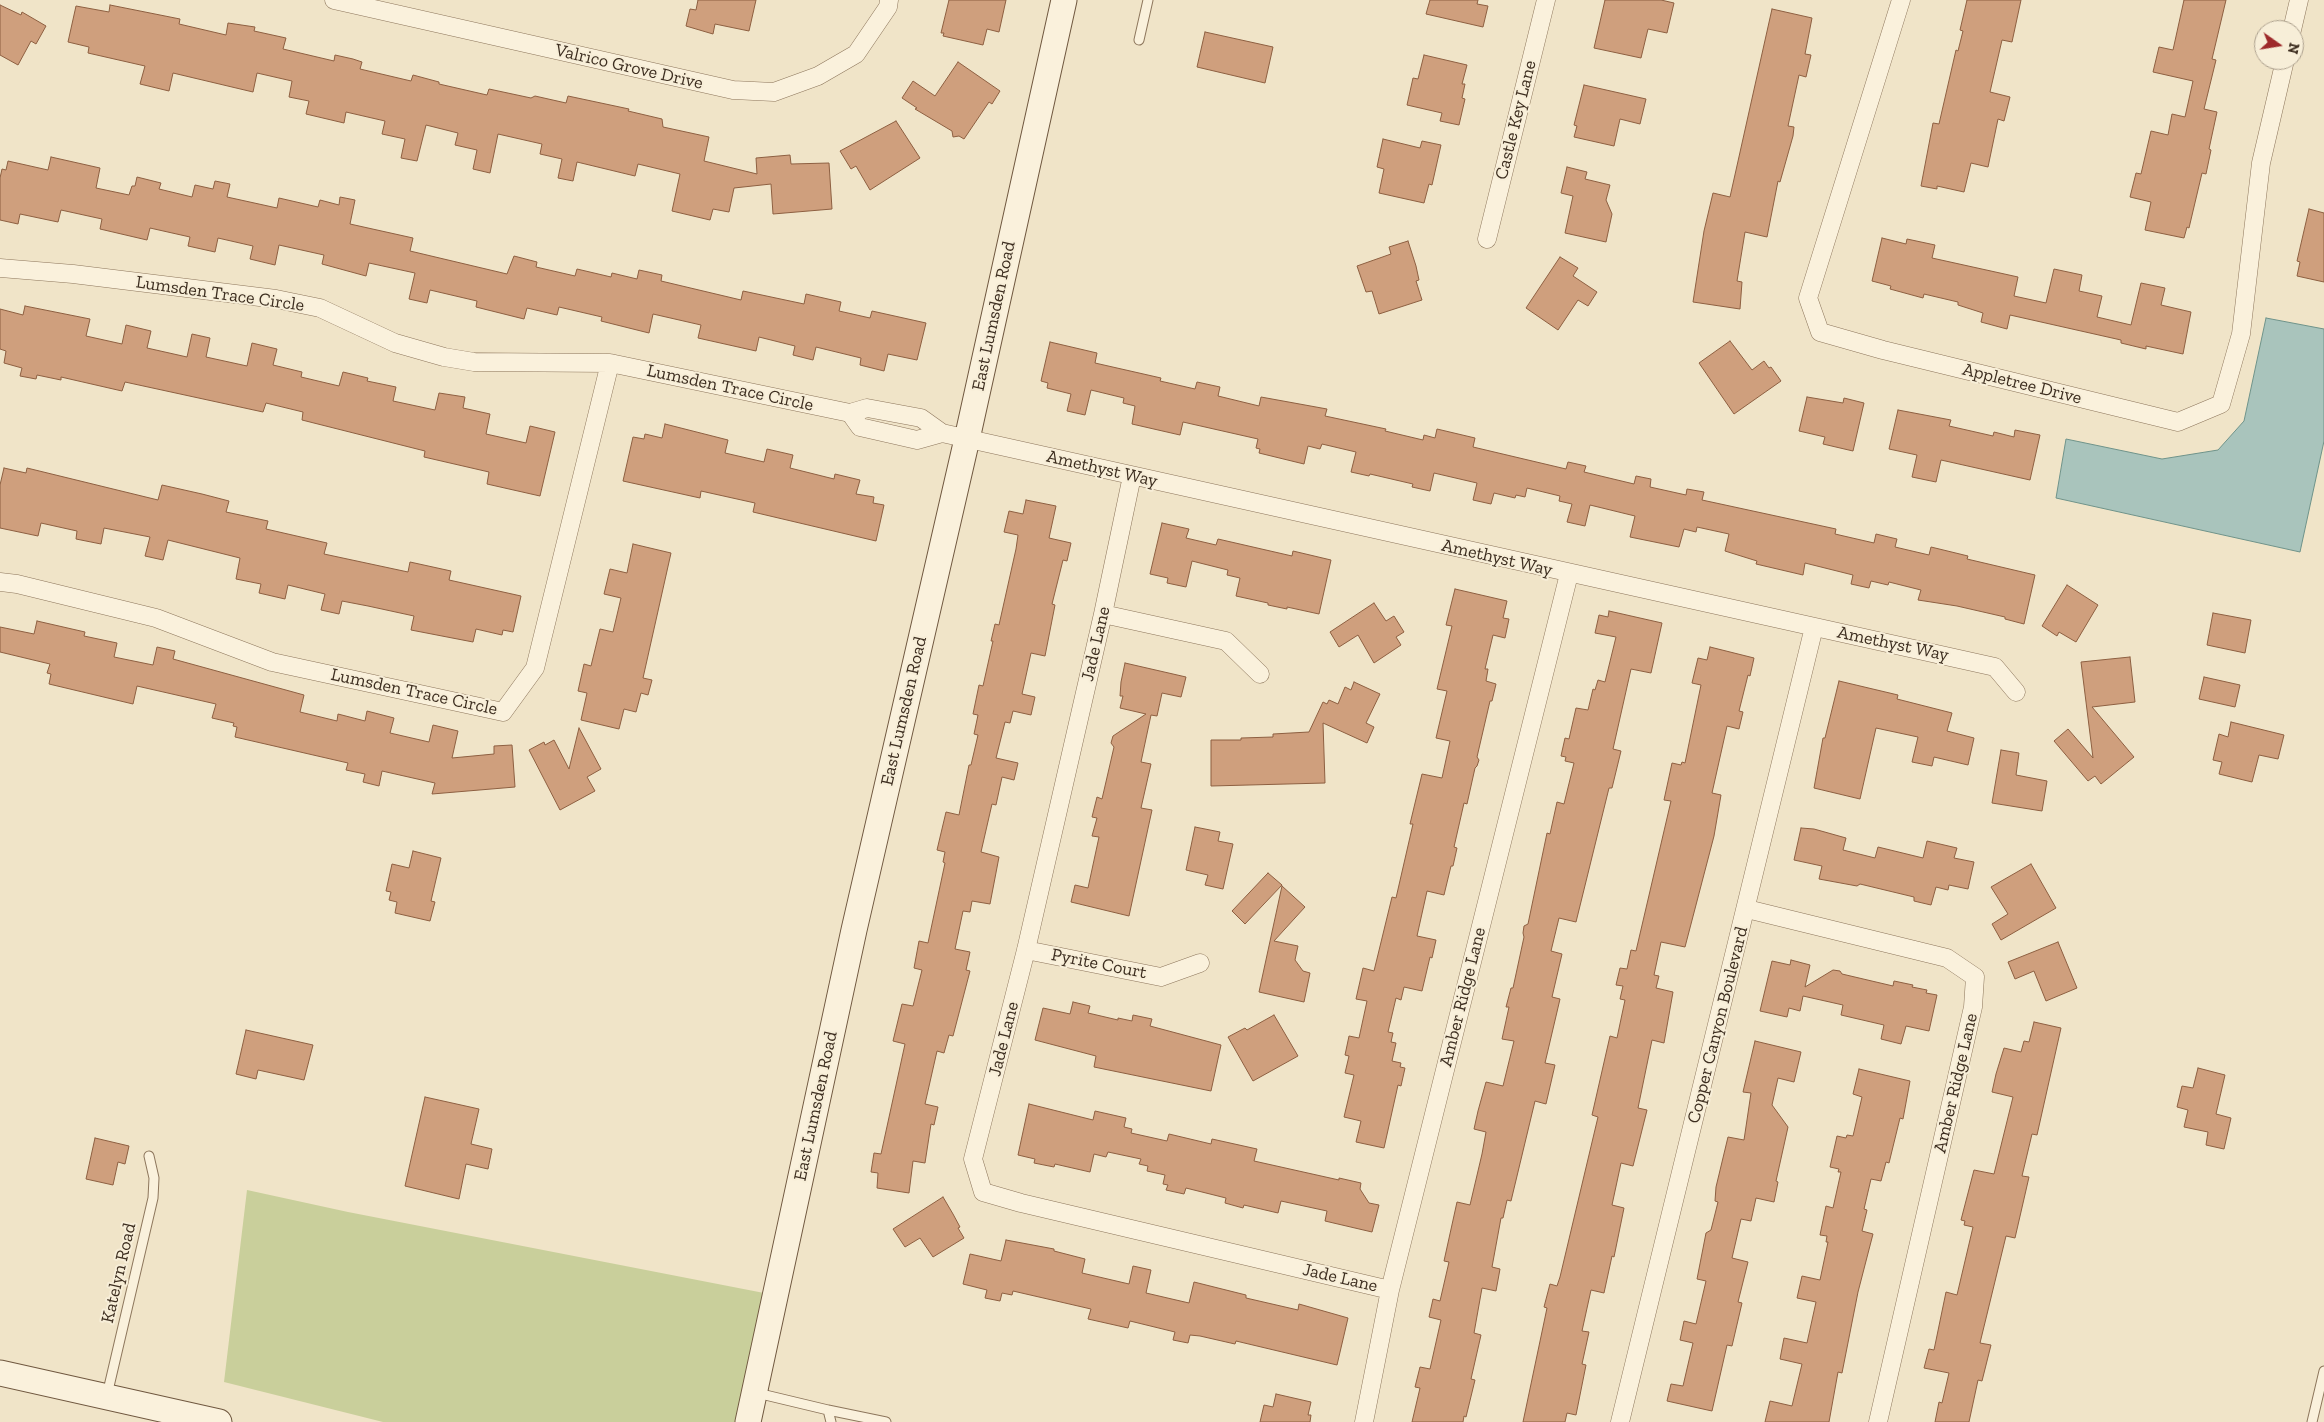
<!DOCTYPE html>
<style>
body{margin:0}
#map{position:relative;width:2324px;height:1422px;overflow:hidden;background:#f0e4c8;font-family:"Zilla Slab",serif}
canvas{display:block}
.north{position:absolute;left:2254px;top:20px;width:50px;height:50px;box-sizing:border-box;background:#f7eed8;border:1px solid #ada18e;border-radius:50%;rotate:103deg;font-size:14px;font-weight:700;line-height:20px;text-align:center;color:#3d2e20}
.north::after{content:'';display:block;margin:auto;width:18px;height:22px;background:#9e2a2b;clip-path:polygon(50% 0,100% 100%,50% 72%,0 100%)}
</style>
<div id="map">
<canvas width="2324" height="1422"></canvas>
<div class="north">N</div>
</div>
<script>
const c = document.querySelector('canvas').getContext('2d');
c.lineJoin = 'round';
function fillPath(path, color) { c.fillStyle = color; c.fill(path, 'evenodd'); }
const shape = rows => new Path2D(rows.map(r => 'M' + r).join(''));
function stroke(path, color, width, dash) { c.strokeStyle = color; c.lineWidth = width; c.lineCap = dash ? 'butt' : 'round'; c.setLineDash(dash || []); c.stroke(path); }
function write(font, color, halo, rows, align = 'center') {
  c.font = font + ' "Zilla Slab",serif'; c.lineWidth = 4; c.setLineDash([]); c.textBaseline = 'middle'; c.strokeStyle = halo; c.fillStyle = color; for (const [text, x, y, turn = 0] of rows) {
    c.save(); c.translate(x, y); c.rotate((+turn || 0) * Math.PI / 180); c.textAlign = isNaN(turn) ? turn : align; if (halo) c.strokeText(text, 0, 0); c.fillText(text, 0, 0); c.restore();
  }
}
fillPath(shape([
 [247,1190,348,1212,764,1293,736,1422,383,1422,224,1382]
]), '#c9cf9b');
const water = shape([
 [2266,318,2324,329,2324,441,2300,552,2056,498,2066,439,2162,459,2218,450,2244,421,2266,318]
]);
fillPath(water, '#a9c4bc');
stroke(water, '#6f938a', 1);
const building = shape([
 [698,0,756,0,749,31,715,24,713,34,686,26,690,9,696,10,698,0],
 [949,0,1006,0,999,32,987,29,983,45,943,36,944,33,941,33,949,0],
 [1430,0,1478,0,1477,4,1488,6,1483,27,1426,14,1430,0],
 [1605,0,1661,0,1674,3,1667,33,1648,29,1641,58,1594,48,1605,0],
 [1967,0,2021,0,2012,42,2002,40,1990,92,2010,97,2004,121,1998,119,1988,167,1971,163,1964,192,1937,186,1937,189,1921,186,1933,123,1939,124,1956,50,1958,51,1963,31,1960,30,1967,0],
 [2184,0,2226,0,2212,59,2216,60,2204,109,2217,112,2209,149,2211,150,2206,174,2202,173,2189,228,2187,227,2184,238,2145,230,2151,202,2130,197,2136,173,2141,174,2151,131,2168,135,2172,114,2185,117,2193,81,2153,72,2159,47,2173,50,2184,0],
 [0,5,21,15,22,12,46,26,36,44,31,41,18,65,0,55,0,5],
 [110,5,180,19,179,24,226,35,228,23,255,27,254,31,286,38,283,49,334,61,335,55,353,59,362,62,360,69,411,81,413,75,439,82,439,84,487,95,489,89,531,98,535,96,566,103,568,96,629,109,628,111,662,119,663,127,709,137,704,161,757,174,756,158,790,155,791,164,829,163,832,209,773,214,771,184,734,188,729,212,713,209,710,220,672,211,680,174,638,164,635,176,577,162,573,181,558,178,562,159,540,154,542,144,498,134,490,173,473,169,477,150,455,145,458,133,426,125,417,161,401,158,405,139,382,134,385,121,346,112,344,123,306,114,309,101,289,97,292,81,257,73,253,92,173,73,169,91,140,84,145,66,88,53,89,47,68,42,76,6,109,12,110,5],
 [1772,9,1812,18,1805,54,1811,55,1806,77,1799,75,1788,126,1794,127,1793,136,1780,182,1778,181,1767,237,1745,232,1737,281,1742,282,1740,309,1693,302,1704,231,1713,193,1730,197,1772,9],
 [1205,32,1273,47,1265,83,1197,67,1205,32],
 [1424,55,1467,65,1462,84,1465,84,1462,98,1465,99,1459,125,1440,121,1442,113,1407,105,1413,78,1418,79,1424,55],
 [958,62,1000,91,992,104,989,102,964,139,959,136,953,137,952,131,915,109,917,108,902,98,913,81,935,96,958,62],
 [1584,85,1646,99,1640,124,1620,119,1614,146,1574,137,1577,126,1574,125,1584,85],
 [896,121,920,158,870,190,856,166,851,169,840,151,896,121],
 [1383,139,1420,148,1422,141,1441,145,1432,185,1429,184,1424,203,1379,193,1384,169,1377,167,1383,139],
 [51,157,100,168,96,188,129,195,132,186,135,186,137,177,161,183,159,189,192,197,195,185,213,189,215,181,230,184,227,197,277,208,279,198,318,207,320,200,339,205,340,197,355,200,350,224,413,238,410,251,507,274,514,256,537,262,536,267,575,276,577,269,611,277,612,273,637,279,639,270,662,275,661,281,741,300,743,291,804,304,806,294,841,302,839,311,870,318,872,311,926,323,917,360,888,354,884,371,860,365,861,358,816,347,813,360,793,355,795,346,759,337,756,351,698,338,701,325,653,314,649,333,601,321,602,317,559,307,557,315,527,308,524,319,476,307,477,301,430,290,427,303,409,299,415,273,369,263,366,276,322,264,324,255,279,245,275,265,250,259,253,246,218,238,215,252,188,246,190,237,150,228,147,240,100,229,102,219,61,210,58,222,20,214,18,224,0,220,0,178,2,169,6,170,8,161,48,170,51,157],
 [1567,167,1587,172,1585,179,1610,185,1606,200,1612,214,1606,242,1565,233,1573,196,1561,193,1567,167],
 [2309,209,2324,213,2324,282,2297,276,2300,262,2297,261,2309,209],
 [1882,238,1906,244,1907,239,1935,245,1932,258,2018,277,2014,296,2046,303,2054,269,2082,275,2079,291,2102,296,2097,317,2131,325,2141,283,2165,288,2161,305,2191,312,2183,354,2146,346,2146,349,2121,343,2121,340,2010,315,2007,329,1981,322,1983,313,1958,305,1958,302,1924,294,1923,298,1890,289,1891,286,1872,281,1882,238],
 [1408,241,1416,266,1419,280,1416,281,1422,300,1379,314,1372,291,1366,292,1357,266,1391,254,1389,247,1408,241],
 [1560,257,1578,268,1573,276,1597,292,1588,306,1578,300,1558,330,1526,308,1560,257],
 [25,306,90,319,86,336,122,344,126,325,151,331,147,348,187,357,192,334,210,338,206,357,247,366,252,343,277,349,273,365,302,372,301,377,339,386,343,372,368,378,367,381,396,387,393,401,435,410,439,393,465,397,463,408,490,414,486,434,526,443,530,426,555,432,540,496,487,484,489,472,424,457,425,451,302,420,303,412,266,403,263,412,125,382,122,391,61,377,61,380,37,375,36,379,20,376,22,368,4,363,6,351,0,349,0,309,23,315,25,306],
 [1730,341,1752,370,1764,361,1769,368,1771,367,1781,381,1734,414,1699,363,1730,341],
 [1050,342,1097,353,1095,363,1161,378,1160,381,1195,389,1197,382,1220,387,1218,396,1259,406,1261,397,1327,409,1325,416,1386,429,1385,431,1423,440,1424,435,1435,438,1437,429,1475,438,1473,447,1566,469,1568,462,1586,466,1584,472,1634,484,1636,476,1651,479,1650,487,1686,495,1687,489,1704,492,1702,500,1836,529,1835,534,1874,543,1876,534,1897,539,1895,547,1929,555,1931,547,1968,556,1967,559,2035,575,2024,624,2005,619,2005,617,1957,606,1918,600,1921,590,1889,582,1888,585,1871,581,1869,588,1851,584,1853,575,1805,563,1803,575,1756,564,1757,561,1725,551,1729,534,1697,527,1696,532,1684,529,1679,547,1630,537,1635,516,1590,505,1585,526,1567,522,1572,504,1559,501,1560,496,1527,488,1525,497,1516,495,1515,498,1494,493,1491,504,1473,500,1477,483,1434,473,1430,491,1412,487,1413,484,1370,474,1369,476,1351,472,1356,452,1322,444,1320,449,1308,446,1304,464,1259,453,1260,449,1256,448,1258,439,1183,422,1180,435,1132,424,1135,406,1123,403,1124,398,1091,390,1085,415,1067,411,1071,394,1047,388,1048,383,1041,381,1050,342],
 [1807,397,1843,403,1844,398,1864,403,1853,451,1823,444,1825,437,1799,431,1807,397],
 [1898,410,1951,420,1949,426,1993,436,1994,432,2014,437,2015,430,2040,435,2030,480,1941,460,1936,482,1912,477,1917,455,1889,449,1898,410],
 [665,424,728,440,725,453,764,462,767,449,793,455,790,468,834,479,835,474,860,480,856,494,874,497,873,503,884,505,876,541,753,512,755,503,701,491,700,498,623,481,633,437,644,439,645,434,662,438,665,424],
 [4,468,26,473,27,468,158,500,162,485,202,494,229,501,226,512,268,521,266,529,327,543,324,554,408,572,410,562,451,571,449,580,521,596,513,632,503,630,502,635,476,629,473,642,411,630,414,616,368,606,342,601,339,614,321,610,325,594,288,585,285,599,259,593,261,584,236,579,240,558,168,540,163,560,145,556,150,537,104,528,101,544,76,539,77,531,41,523,38,536,0,528,0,485,4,468],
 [1026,500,1056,506,1049,538,1071,543,1067,561,1063,560,1052,604,1055,605,1045,656,1031,653,1022,694,1035,697,1031,715,1013,711,1010,723,1005,722,996,758,1018,763,1014,780,1002,777,996,805,992,804,981,852,999,857,990,904,972,901,970,912,963,911,955,949,970,952,966,970,970,971,953,1036,949,1035,944,1053,937,1051,925,1104,938,1107,934,1125,931,1124,925,1163,913,1161,909,1193,877,1188,878,1173,871,1172,874,1153,881,1154,905,1044,893,1041,902,1004,913,1006,922,970,914,968,919,941,928,943,945,863,943,862,945,852,937,850,946,812,959,815,969,765,971,765,978,735,974,734,978,715,973,714,979,685,983,686,993,641,991,641,995,624,999,625,1016,549,1018,535,1004,532,1009,511,1023,514,1026,500],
 [1162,523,1189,529,1186,538,1216,545,1218,539,1292,556,1293,551,1331,560,1319,614,1287,607,1287,609,1268,605,1268,603,1236,596,1240,578,1227,575,1228,570,1192,561,1186,587,1167,583,1168,578,1150,574,1162,523],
 [633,544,671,553,643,678,652,680,648,695,641,693,636,712,624,709,619,729,581,720,587,693,578,691,584,664,591,666,600,629,613,632,621,598,604,594,610,569,627,573,633,544],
 [2067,585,2098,605,2076,642,2059,632,2057,636,2042,626,2067,585],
 [1455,589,1507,601,1503,618,1509,619,1505,638,1493,635,1485,669,1488,669,1486,681,1496,684,1492,701,1490,701,1477,757,1479,760,1477,766,1475,768,1467,804,1464,803,1454,847,1457,848,1453,866,1451,866,1444,895,1427,891,1417,936,1436,940,1432,958,1430,957,1422,991,1404,987,1401,1000,1396,998,1388,1032,1393,1033,1391,1042,1396,1043,1392,1061,1401,1063,1400,1067,1405,1068,1401,1086,1398,1085,1384,1148,1356,1142,1361,1121,1344,1117,1354,1075,1345,1073,1349,1056,1345,1055,1349,1036,1359,1038,1367,1001,1356,999,1363,968,1374,971,1392,897,1396,898,1413,824,1410,824,1422,774,1442,778,1450,741,1436,738,1447,691,1437,689,1452,626,1446,625,1455,589],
 [1374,603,1386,621,1394,616,1404,632,1396,637,1401,645,1374,663,1358,635,1339,647,1330,632,1374,603],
 [1609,611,1662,623,1651,673,1631,669,1613,749,1621,751,1612,788,1609,788,1576,922,1559,918,1551,951,1562,954,1552,997,1560,999,1545,1063,1555,1065,1546,1104,1535,1101,1511,1201,1507,1200,1503,1218,1501,1218,1492,1267,1500,1269,1496,1291,1482,1288,1474,1333,1481,1335,1471,1379,1475,1380,1466,1417,1464,1416,1463,1422,1412,1422,1420,1388,1415,1387,1420,1367,1430,1369,1441,1320,1429,1317,1433,1299,1440,1301,1449,1262,1444,1261,1457,1202,1470,1205,1482,1154,1486,1132,1474,1129,1478,1111,1486,1082,1503,1086,1514,1041,1502,1039,1509,1007,1506,1007,1511,988,1513,988,1524,937,1523,933,1524,926,1528,924,1547,833,1550,834,1557,802,1564,804,1574,763,1565,761,1566,757,1561,756,1565,738,1569,739,1576,708,1588,710,1593,689,1595,690,1598,680,1605,682,1616,637,1595,633,1599,615,1608,617,1609,611],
 [2213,613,2251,620,2245,653,2207,645,2213,613],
 [37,621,85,632,84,636,117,643,114,657,153,665,157,647,175,651,173,659,304,695,300,712,337,721,338,714,365,721,367,711,394,718,390,733,429,742,433,725,458,731,452,758,494,754,494,746,512,745,515,787,432,794,435,783,382,771,379,786,363,782,365,774,346,770,348,763,235,737,237,727,233,726,234,723,212,718,216,704,137,686,133,704,49,684,51,674,47,673,50,664,0,652,0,627,34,634,37,621],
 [1710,647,1754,658,1750,676,1748,675,1739,711,1743,712,1739,729,1727,726,1712,793,1721,795,1714,836,1685,947,1661,942,1654,975,1659,976,1656,988,1673,992,1664,1043,1652,1040,1638,1108,1647,1110,1633,1166,1621,1163,1612,1205,1624,1208,1614,1257,1612,1256,1604,1293,1591,1290,1582,1331,1589,1332,1582,1364,1586,1365,1576,1415,1567,1413,1565,1422,1523,1422,1547,1308,1544,1307,1550,1284,1557,1286,1560,1277,1598,1117,1592,1115,1610,1036,1617,1038,1625,1000,1620,999,1623,986,1616,985,1620,968,1627,969,1631,950,1636,951,1671,801,1664,800,1672,763,1681,765,1682,762,1685,763,1701,685,1692,683,1698,658,1707,660,1710,647],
 [2130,657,2135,702,2092,707,2134,757,2101,784,2095,776,2088,781,2054,741,2068,729,2093,758,2081,662,2130,657],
 [1125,663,1186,677,1181,697,1162,693,1157,716,1151,715,1141,762,1151,764,1141,808,1152,810,1129,916,1071,902,1075,885,1088,888,1099,837,1092,836,1097,818,1092,817,1097,797,1102,799,1114,747,1111,743,1113,736,1146,714,1120,708,1123,696,1120,696,1121,682,1125,663],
 [2204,677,2240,685,2235,707,2199,699,2204,677],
 [1839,681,1898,695,1897,699,1952,713,1947,731,1974,738,1968,765,1934,757,1932,766,1912,762,1918,737,1876,728,1860,799,1814,788,1823,738,1825,738,1839,681],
 [1354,682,1380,694,1366,723,1374,727,1367,743,1323,723,1325,783,1211,786,1211,740,1241,740,1241,738,1273,737,1273,734,1309,732,1323,702,1327,704,1329,700,1338,704,1345,687,1351,690,1354,682],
 [2231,722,2284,735,2278,759,2259,755,2252,782,2219,774,2222,762,2213,760,2219,734,2228,737,2231,722],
 [579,728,601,769,587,777,595,791,560,810,529,750,544,742,545,745,554,740,569,769,579,728],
 [2001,750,2019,753,2016,775,2047,781,2042,811,1992,803,2001,750],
 [1195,827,1220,832,1218,841,1233,844,1223,889,1205,885,1208,875,1186,870,1195,827],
 [1801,828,1814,829,1846,838,1843,850,1875,858,1878,847,1923,858,1927,841,1957,848,1954,858,1974,862,1968,889,1949,885,1948,890,1936,887,1931,905,1914,901,1914,897,1860,884,1857,886,1819,879,1822,866,1794,860,1801,828],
 [413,851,441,858,431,901,435,902,430,921,395,913,397,902,389,900,391,892,386,891,392,864,409,868,413,851],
 [2031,864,2056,908,2001,940,1992,924,2008,914,1991,887,2031,864],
 [1268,873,1282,885,1245,924,1232,911,1268,873],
 [1282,886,1305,907,1274,941,1298,946,1295,960,1303,971,1310,973,1304,1002,1259,992,1282,886],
 [2058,942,2077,988,2046,1001,2034,971,2015,979,2008,962,2058,942],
 [1791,960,1810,965,1805,987,1833,970,1840,971,1842,974,1893,986,1894,981,1913,985,1912,987,1927,990,1926,993,1937,995,1929,1031,1906,1026,1901,1044,1881,1039,1884,1025,1841,1015,1843,1005,1803,996,1800,1011,1789,1008,1787,1017,1760,1011,1772,961,1790,965,1791,960],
 [1073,1002,1090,1006,1088,1013,1118,1020,1118,1018,1132,1021,1133,1015,1152,1019,1150,1026,1221,1045,1211,1091,1094,1067,1096,1056,1035,1040,1043,1008,1070,1014,1073,1002],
 [1274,1015,1298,1056,1253,1081,1228,1037,1245,1028,1247,1030,1274,1015],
 [2034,1022,2061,1028,2037,1135,2032,1134,2022,1176,2029,1177,2015,1238,2006,1236,1980,1343,1991,1345,1982,1381,1978,1380,1969,1422,1935,1422,1939,1402,1942,1403,1949,1373,1924,1368,1929,1349,1934,1350,1946,1292,1957,1295,1973,1227,1964,1225,1965,1221,1961,1220,1974,1170,1994,1174,2013,1097,1992,1092,1996,1074,2004,1048,2021,1052,2024,1041,2029,1042,2034,1022],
 [246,1030,313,1045,304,1080,258,1070,256,1079,236,1074,246,1030],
 [1755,1041,1801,1052,1794,1082,1778,1078,1772,1105,1788,1127,1776,1181,1778,1182,1774,1202,1756,1198,1751,1221,1741,1219,1732,1258,1748,1262,1738,1302,1742,1303,1732,1346,1727,1345,1712,1411,1667,1401,1671,1384,1683,1386,1693,1343,1680,1340,1684,1321,1696,1324,1706,1281,1697,1279,1706,1233,1711,1230,1718,1202,1715,1201,1716,1187,1728,1137,1744,1140,1751,1093,1743,1092,1755,1041],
 [2198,1068,2225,1075,2216,1114,2231,1118,2224,1149,2206,1145,2208,1132,2184,1127,2188,1110,2177,1107,2182,1086,2193,1088,2198,1068],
 [1859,1069,1910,1081,1903,1119,1900,1118,1889,1163,1886,1162,1881,1181,1871,1179,1864,1209,1867,1210,1862,1231,1873,1234,1858,1292,1842,1373,1838,1372,1829,1422,1765,1422,1770,1401,1792,1406,1802,1364,1780,1359,1784,1338,1807,1343,1816,1302,1797,1298,1802,1276,1820,1280,1828,1242,1826,1242,1827,1236,1820,1235,1826,1206,1833,1208,1841,1172,1838,1172,1839,1169,1830,1167,1837,1136,1846,1138,1847,1135,1853,1136,1862,1097,1853,1094,1859,1069],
 [425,1097,479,1109,471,1144,492,1149,488,1169,466,1164,459,1199,405,1186,425,1097],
 [1029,1104,1093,1120,1095,1111,1126,1118,1124,1127,1132,1129,1131,1133,1167,1141,1169,1134,1211,1144,1212,1139,1257,1149,1254,1161,1339,1180,1339,1178,1361,1183,1360,1189,1369,1203,1379,1205,1372,1232,1325,1221,1327,1211,1281,1201,1278,1213,1244,1205,1243,1208,1225,1203,1226,1198,1186,1188,1184,1194,1166,1190,1168,1185,1163,1184,1165,1175,1147,1171,1148,1166,1139,1164,1141,1159,1108,1152,1106,1157,1094,1154,1090,1172,1055,1164,1054,1167,1034,1163,1035,1159,1018,1155,1029,1104],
 [95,1138,129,1146,125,1164,118,1162,113,1185,86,1179,95,1138],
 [943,1197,953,1214,960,1227,958,1228,964,1238,933,1257,920,1238,905,1247,893,1229,943,1197],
 [1006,1240,1054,1249,1054,1251,1085,1259,1082,1273,1129,1284,1133,1266,1151,1270,1146,1293,1189,1303,1194,1282,1246,1295,1246,1298,1298,1310,1299,1304,1348,1318,1337,1365,1236,1341,1235,1344,1200,1336,1190,1335,1188,1343,1173,1340,1175,1332,1130,1321,1128,1328,1088,1319,1091,1309,1013,1291,1012,1295,1002,1293,1000,1301,985,1298,987,1290,963,1284,970,1254,1001,1261,1006,1240],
 [1276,1394,1311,1402,1308,1415,1311,1415,1310,1422,1260,1422,1264,1405,1273,1407,1276,1394]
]);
fillPath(building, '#cf9f7d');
stroke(building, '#8d5f41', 1);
const lane = shape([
 [1139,40,1148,0],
 [757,1393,828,1410,831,1422],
 [107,1395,153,1198,154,1178,149,1156],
 [828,1410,886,1422],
 [2312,1422,2324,1371]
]);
const street = shape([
 [334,0,733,90,774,92,818,76,856,54,888,7,889,0],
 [1901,0,1808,298,1820,332,1883,350,2178,422,2221,404,2241,334,2261,163,2285,60],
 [2292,30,2299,0],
 [1487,239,1546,0],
 [0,268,73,274,276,299,320,308,395,343,444,357,474,362,610,363,535,668,503,712,272,662,156,618,17,584,0,582],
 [610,363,850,413],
 [942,433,917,440,860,427,850,413,867,408,921,418,942,433,1995,667,2016,692],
 [1132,476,1103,614,1026,950,973,1159,983,1192,1021,1203,1390,1290],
 [1103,614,1226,641,1260,674],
 [1747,909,1947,958,1975,977,1973,1007,1878,1422],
 [1026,950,1161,977,1200,963],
 [1364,1422,1390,1290,1569,574],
 [1620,1422,1814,627]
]);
const secondary = shape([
 [0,1373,219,1422],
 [748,1422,854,930,967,439,1064,0]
]);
stroke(lane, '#8d765c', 11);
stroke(street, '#8d765c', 19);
stroke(secondary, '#6f573f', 27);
stroke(lane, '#faf1dc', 9);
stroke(street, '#faf1dc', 18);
stroke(secondary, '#faf1dc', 25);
write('18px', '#3d2e20', '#f7eed8', [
 ["Valrico Grove Drive",629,67,13],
 ["Castle Key Lane",1516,120,-76],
 ["Lumsden Trace Circle",220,294,8],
 ["East Lumsden Road",994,316,-78],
 ["Appletree Drive",2022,384,14],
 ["Lumsden Trace Circle",730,388,12],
 ["Amethyst Way",1102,469,13],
 ["Amethyst Way",1497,558,13],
 ["Jade Lane",1096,644,-77],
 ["Amethyst Way",1893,644,12],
 ["Lumsden Trace Circle",414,692,12],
 ["East Lumsden Road",904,711,-77],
 ["Pyrite Court",1099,964,11],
 ["Amber Ridge Lane",1463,997,-76],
 ["Copper Canyon Boulevard",1718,1025,-76],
 ["Jade Lane",1004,1039,-76],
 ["Amber Ridge Lane",1956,1083,-77],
 ["East Lumsden Road",816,1106,-78],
 ["Katelyn Road",119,1273,-77],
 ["Jade Lane",1340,1278,13]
]);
</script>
